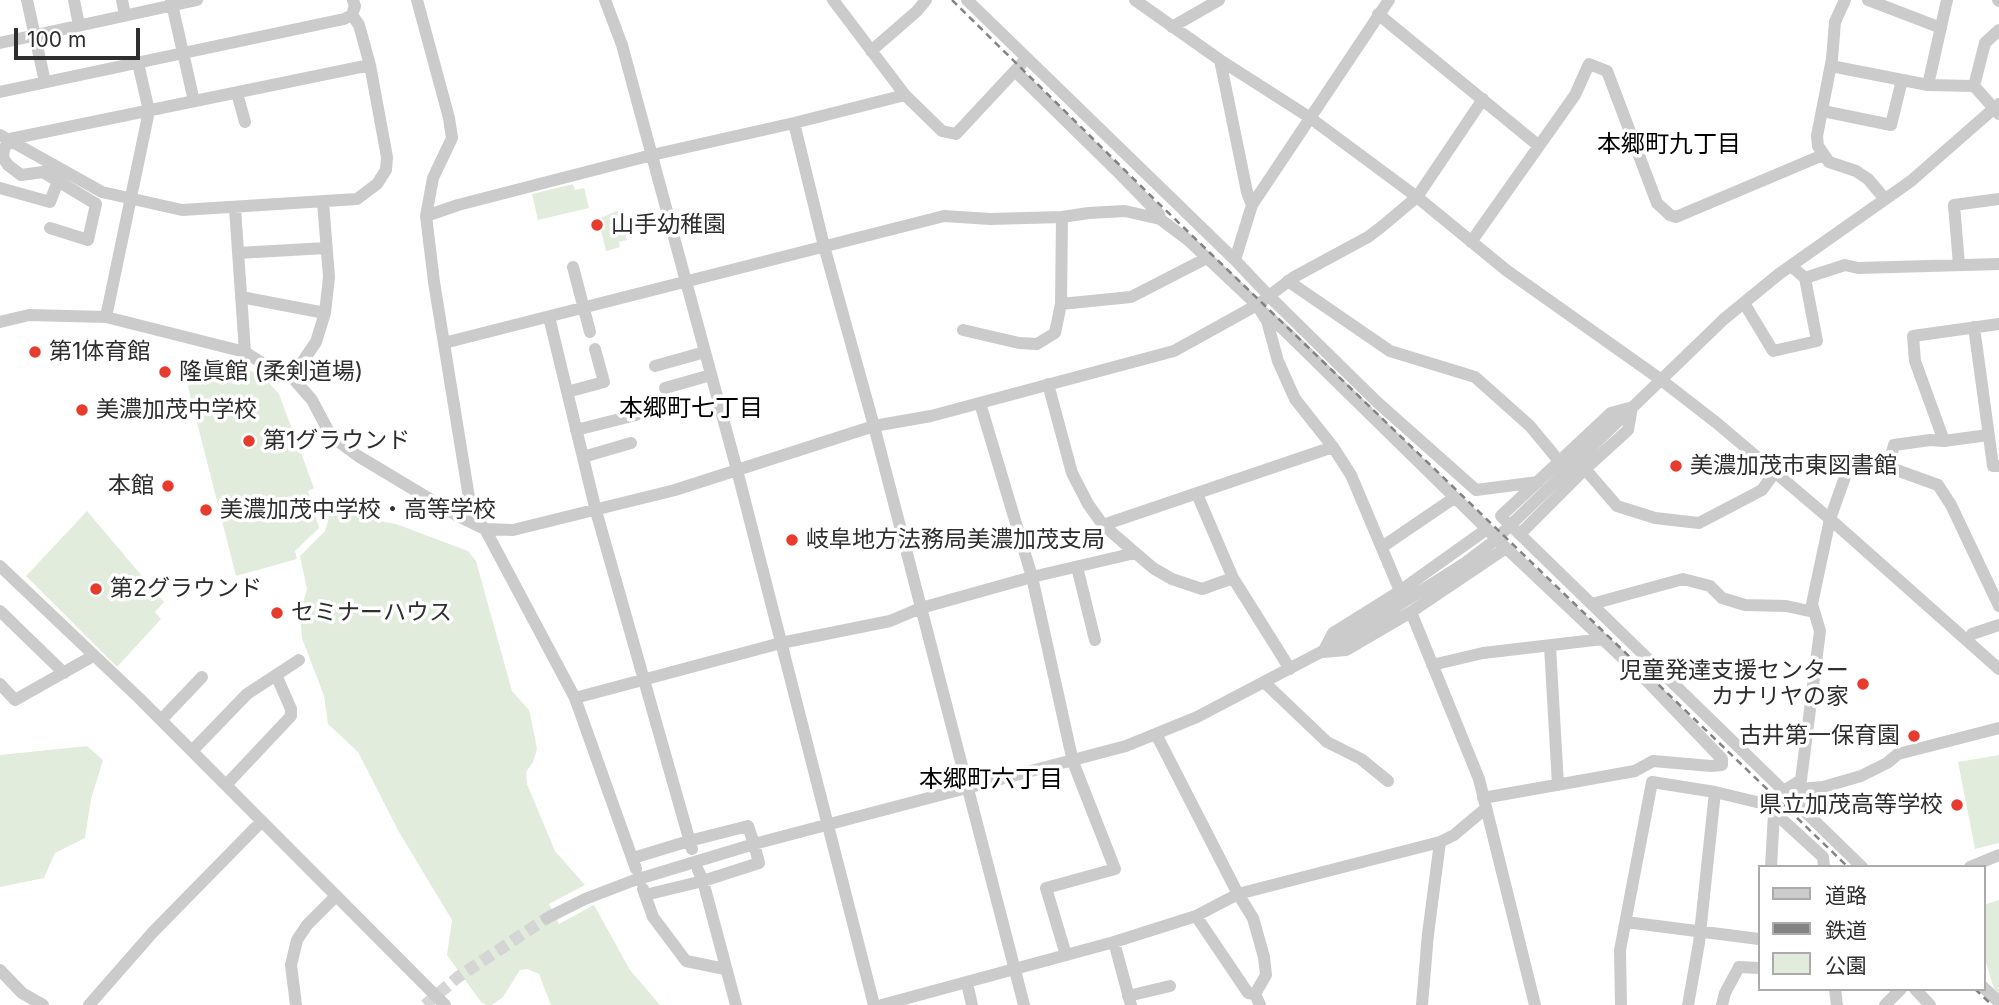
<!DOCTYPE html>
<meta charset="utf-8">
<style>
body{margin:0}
#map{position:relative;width:1999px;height:1005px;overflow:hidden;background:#fff;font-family:Inter,"Noto Sans JP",sans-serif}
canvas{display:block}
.legend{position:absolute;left:1758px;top:865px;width:228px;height:126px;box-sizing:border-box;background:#fff;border:2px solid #ababab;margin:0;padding:9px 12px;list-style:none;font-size:21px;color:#2e2e2e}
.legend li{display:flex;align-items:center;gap:14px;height:35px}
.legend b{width:35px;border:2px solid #ababab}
.scale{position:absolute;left:14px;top:28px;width:126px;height:32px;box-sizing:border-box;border:4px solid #2e2e2e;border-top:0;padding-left:9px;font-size:21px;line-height:24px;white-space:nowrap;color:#2e2e2e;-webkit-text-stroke:5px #fff;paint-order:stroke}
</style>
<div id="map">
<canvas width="1999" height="1005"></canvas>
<ul class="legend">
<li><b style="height:9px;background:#cbcbcb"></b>道路</li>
<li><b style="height:9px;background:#838383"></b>鉄道</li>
<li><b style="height:19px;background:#e2ecdc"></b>公園</li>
</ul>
<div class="scale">100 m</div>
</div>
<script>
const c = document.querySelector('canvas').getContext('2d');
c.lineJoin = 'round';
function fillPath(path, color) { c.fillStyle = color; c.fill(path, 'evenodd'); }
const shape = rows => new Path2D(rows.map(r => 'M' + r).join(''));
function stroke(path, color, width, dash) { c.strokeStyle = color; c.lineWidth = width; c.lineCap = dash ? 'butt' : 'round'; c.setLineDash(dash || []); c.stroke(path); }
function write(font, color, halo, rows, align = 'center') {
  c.font = font + ' Inter,"Noto Sans JP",sans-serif'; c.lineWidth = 7; c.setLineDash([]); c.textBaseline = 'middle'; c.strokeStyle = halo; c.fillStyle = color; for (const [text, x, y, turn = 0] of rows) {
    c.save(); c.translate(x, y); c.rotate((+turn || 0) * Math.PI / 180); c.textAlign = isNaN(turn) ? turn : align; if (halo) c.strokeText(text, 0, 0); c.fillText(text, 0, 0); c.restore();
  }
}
fillPath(shape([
 [573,184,575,190,584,188,589,208,538,220,532,194],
 [619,210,627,240,619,242,620,247,606,251,598,219],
 [212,357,262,375,279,394,314,488,308,491,319,528,295,551,297,559,236,576,188,387,193,369,201,361],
 [346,510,374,515,384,522,396,524,468,551,476,561,512,691,529,710,532,723,537,749,533,762,526,772,527,784,555,851,585,885,549,904,559,924,594,905,630,970,660,1005,551,1005,539,974,527,969,520,970,503,997,492,1005,486,1005,481,1002,447,955,452,920,399,832,358,752,328,724,324,696,302,638,300,613,307,589,300,556,325,531,330,514,334,511],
 [87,511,164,602,155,612,161,619,117,667,26,576],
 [87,746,103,760,91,799,85,838,55,853,44,878,0,887,0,755],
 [1999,755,1999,843,1975,849,1958,762],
 [1999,900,1999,994,1994,989,1983,953,1983,905]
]), '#e2ecdc');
stroke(shape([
 [425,1005,458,977,547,918]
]), '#d5d5d5', 12, [12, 6]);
stroke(shape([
 [27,0,45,82],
 [74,0,79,25],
 [122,0,125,15],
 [171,0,194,101],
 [417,0,449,118,452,138,433,178,426,216,434,282,472,516,485,529,575,698,636,869],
 [605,0,622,45,737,470,874,1005],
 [833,0,905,95,942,131,956,134,1026,59],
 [967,0,1235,260,1269,296,1377,402,1476,490,1538,482],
 [1135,0,1220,60,1309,117,1417,197,1506,270,1660,379,1718,424,1830,519,1999,669],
 [1845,0,1835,22,1832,59,1817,136,1818,146,1829,162,1856,171,1868,179,1885,199],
 [1868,0,1941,28],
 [1998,0,1999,1],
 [1378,14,1539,146],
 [1172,27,1219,0],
 [1999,30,1985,43,1974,86,1999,114],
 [0,43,197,0],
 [871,51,917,11,926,0],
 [1220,60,1247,192,1252,205],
 [1831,66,1928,85,1947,0],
 [1015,71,1122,176,1159,214,1160,219],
 [1928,85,1974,86],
 [0,92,344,19,352,15,355,6,353,0],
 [237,93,245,122],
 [1823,111,1891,125,1902,80],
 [794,123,824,246,874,426,1024,1005],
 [0,135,102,192,182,210,357,199,377,184,386,170,387,157,370,65,359,25,352,15],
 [0,188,50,202,58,181],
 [235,208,245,352],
 [426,216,458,205,652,155,794,123,905,95],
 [50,228,88,240,96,204,43,172,21,175,8,165,3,158,4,149,10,139,370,65],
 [1471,242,1575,95,1589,64,1607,71,1657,203,1670,215,1676,217,1823,155],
 [238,253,326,248],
 [1235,260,1252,205,1389,0],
 [1959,265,1954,205,1999,199],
 [1791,266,1805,278,1845,265,1858,268,1999,264],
 [573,267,590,332],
 [1288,281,1390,351,1475,377,1530,426,1559,461],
 [241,297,325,313],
 [1744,303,1773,351,1817,341,1805,278],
 [1061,304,1131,297,1207,258],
 [1264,313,1284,330,1487,529],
 [106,317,149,111,138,63],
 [549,317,596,511,692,849],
 [0,322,29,315,106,317,245,352,265,365,292,377,312,400,331,436,358,456,458,516,485,529,513,530,675,490,874,426,931,416,1174,351,1257,305,1294,277,1368,237,1380,228,1417,197,1483,99],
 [1974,327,1993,466,1999,466],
 [963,330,1019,343,1037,344,1055,333,1061,304,1062,217],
 [444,343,944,216,990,219,1062,217,1089,213,1125,211,1160,219,1188,240,1257,305,1267,321,1278,361,1295,399,1333,447,1351,475,1400,591],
 [655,366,705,352],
 [292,377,316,342,325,313,329,277,323,202],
 [1048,384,1072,473,1088,504,1103,525,1153,568,1172,579,1202,589,1233,578],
 [665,388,711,375],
 [567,392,604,382,595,349],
 [980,403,1032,577,1073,762,1115,869,1046,888,1066,955],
 [1629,408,1611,413,1501,516,1862,867],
 [576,430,636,415],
 [1944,441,1988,435],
 [583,457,631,443],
 [1888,467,1938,485,1951,505,1999,606],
 [1585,469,1617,506,1655,518,1699,523,1762,490,1775,472],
 [1197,494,1233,578,1290,669],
 [1103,525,1333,447],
 [1487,529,1506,548,1411,612,1346,650,1323,652,1333,633,1400,591,1487,529],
 [1520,534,1585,469,1628,430,1632,407],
 [1382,547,1454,498],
 [0,566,139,698,445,1005],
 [1077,567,1095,640],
 [1592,604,1683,579,1710,586,1722,598,1745,605,1786,606,1814,612],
 [0,611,64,673],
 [1411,612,1479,779,1535,1005],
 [1968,640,1972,634,1999,625],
 [1550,646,1558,785],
 [1432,665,1483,653,1603,639],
 [1265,683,1327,742,1361,759,1388,781],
 [0,684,15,700,93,656],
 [575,698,781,643,890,621,921,608,1032,577,1135,553],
 [161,720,202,677],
 [1156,734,1238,894,1253,918,1264,957,1266,975,1255,994,1260,1005],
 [192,751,247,694,299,660],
 [226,785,291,716,291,709,276,675],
 [1785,790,1801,780,1820,631,1812,604,1830,519,1850,463,1888,467,1894,445,1930,440,1944,441,1915,361,1913,336,1999,324],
 [1789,790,1823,787,1861,776,1887,763,1898,754,1999,728],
 [1483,798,1635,771,1653,761,1711,766,1722,765,1722,759,1650,684,1506,548],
 [633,858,689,841,748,826,754,844,759,863,703,881,645,895],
 [1771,867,1774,813],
 [1970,867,1999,855],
 [698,870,703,881,736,1005],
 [643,889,653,917,686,961,725,969],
 [1196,916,1248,993,1255,994],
 [547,918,585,899,632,881,754,844,1126,746,1197,717,1342,641,1465,563,1494,541,1724,319,1779,274,1911,181,1999,104],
 [1626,922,1759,939],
 [1114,942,1131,1005],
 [0,970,22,993,43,1005],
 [967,983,972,1005],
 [1983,987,1999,1002],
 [1835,989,1837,1005],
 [1915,989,1930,1005],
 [1128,996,1170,986],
 [89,1005,153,932,262,821],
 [296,1005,291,965,297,940,307,925,335,897],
 [882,1005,1114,942,1196,916,1238,894,1440,842,1454,835,1485,809],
 [1422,1005,1428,934,1440,842],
 [1621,1005,1620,950,1652,782,1715,792,1765,804,1823,857,1824,867],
 [1688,1005,1699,943,1715,792],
 [1722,1005,1725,993,1739,967,1759,968],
 [1885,1005,1901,989]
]), '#cbcbcb', 12);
stroke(shape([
 [952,0,1152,197,1848,867],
 [1975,989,1992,1005]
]), '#838383', 2.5, [7, 5]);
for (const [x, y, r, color] of [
 [597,225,7,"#e73b2e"],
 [35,352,7,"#e73b2e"],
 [165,372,7,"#e73b2e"],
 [82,410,7,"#e73b2e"],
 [249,441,7,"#e73b2e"],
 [1676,466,7,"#e73b2e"],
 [168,486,7,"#e73b2e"],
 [206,510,7,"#e73b2e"],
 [792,540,7,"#e73b2e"],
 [96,589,7,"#e73b2e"],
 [277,613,7,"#e73b2e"],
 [1863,684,7,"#e73b2e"],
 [1914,736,7,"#e73b2e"],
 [1957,805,7,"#e73b2e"]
]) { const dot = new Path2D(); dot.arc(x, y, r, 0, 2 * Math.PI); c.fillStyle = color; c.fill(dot); stroke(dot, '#fff', 2.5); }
write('23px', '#2e2e2e', '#fff', [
 ["山手幼稚園",611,225],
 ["第1体育館",49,352],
 ["隆眞館 (柔剣道場)",179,372],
 ["美濃加茂中学校",96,410],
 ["第1グラウンド",263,441],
 ["美濃加茂市東図書館",1690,466],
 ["本館",154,486,"right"],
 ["美濃加茂中学校・高等学校",220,510],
 ["岐阜地方法務局美濃加茂支局",806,540],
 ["第2グラウンド",110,589],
 ["セミナーハウス",291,613],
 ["児童発達支援センター",1849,671,"right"],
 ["カナリヤの家",1849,697,"right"],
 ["古井第一保育園",1900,736,"right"],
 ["県立加茂高等学校",1943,805,"right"]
], 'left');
write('24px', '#000', '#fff', [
 ["本郷町九丁目",1669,145],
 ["本郷町七丁目",691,409],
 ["本郷町六丁目",991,780]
]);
</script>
